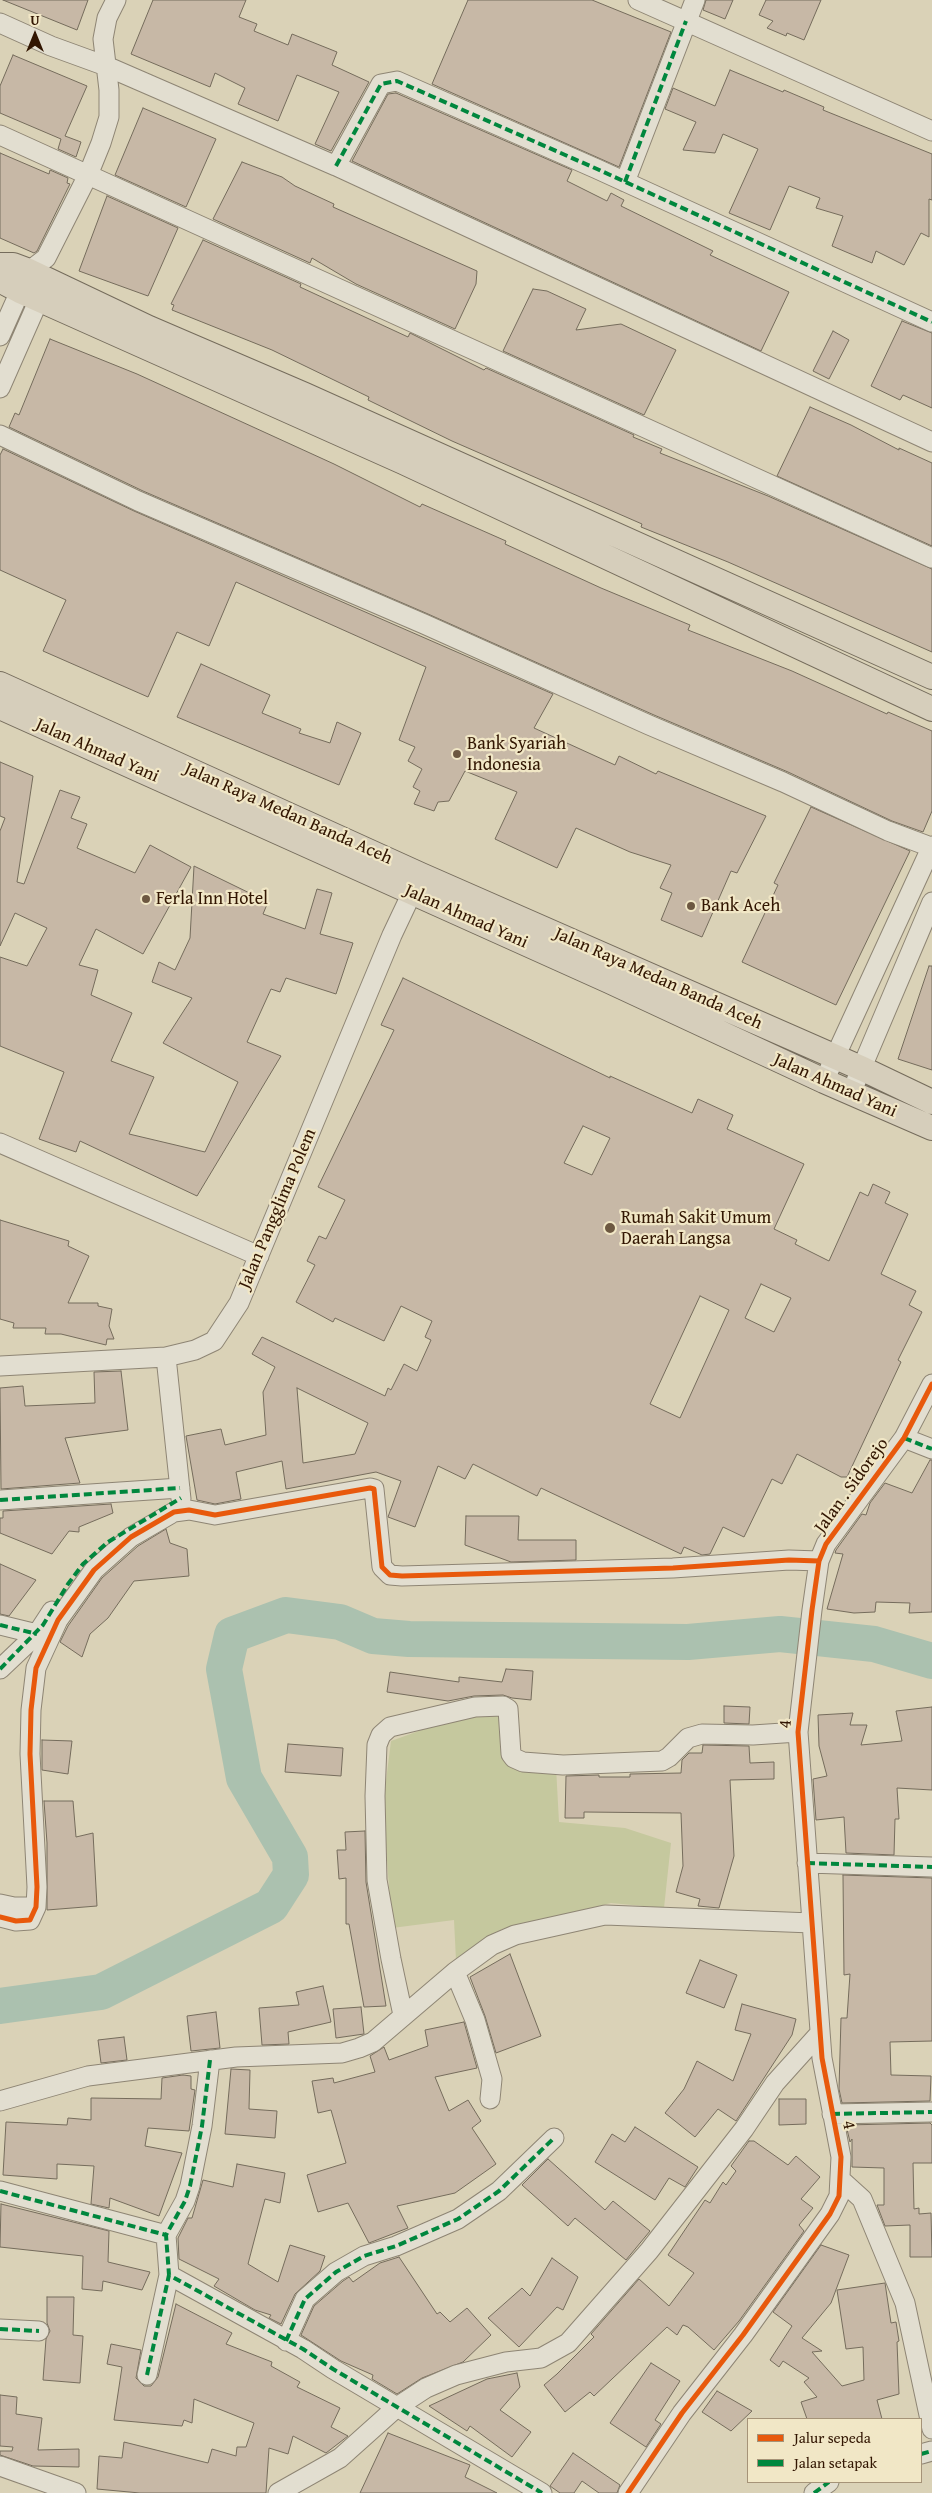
<!DOCTYPE html>
<style>
body{margin:0}
#map{position:relative;width:932px;height:2493px;overflow:hidden;background:#dad2b7;font-family:"Gentium Book Plus",serif}
canvas{display:block}
.legend{position:absolute;left:747px;top:2418px;width:175px;height:65px;box-sizing:border-box;background:#f1e7c6;border:1px solid #a59378;margin:0;padding:6px 9px;list-style:none;font-size:15px;color:#321602}
.legend li{display:flex;align-items:center;gap:10px;height:25px}
.legend b{width:25px;border:1px solid #a59378}
.north{position:absolute;left:10px;top:10px;width:50px;height:50px;-webkit-text-stroke:4px #f1e7c6;paint-order:stroke;rotate:0deg;font-size:14px;font-weight:700;line-height:20px;text-align:center;color:#321602}
.north::after{content:'';display:block;margin:auto;width:18px;height:22px;background:#321602;clip-path:polygon(50% 0,100% 100%,50% 72%,0 100%)}
</style>
<div id="map">
<canvas width="932" height="2493"></canvas>
<ul class="legend">
<li><b style="height:6px;background:#e8590c"></b>Jalur sepeda</li>
<li><b style="height:6px;background:#00873e"></b>Jalan setapak</li>
</ul>
<div class="north">U</div>
</div>
<script>
const c = document.querySelector('canvas').getContext('2d');
c.lineJoin = 'round';
function fillPath(path, color) { c.fillStyle = color; c.fill(path, 'evenodd'); }
const shape = rows => new Path2D(rows.map(r => 'M' + r).join(''));
function stroke(path, color, width, dash) { c.strokeStyle = color; c.lineWidth = width; c.lineCap = dash ? 'butt' : 'round'; c.setLineDash(dash || []); c.stroke(path); }
function write(font, color, halo, rows, align = 'center') {
  c.font = font + ' "Gentium Book Plus",serif'; c.lineWidth = 4.5; c.setLineDash([]); c.textBaseline = 'middle'; c.strokeStyle = halo; c.fillStyle = color; for (const [text, x, y, turn = 0] of rows) {
    c.save(); c.translate(x, y); c.rotate((+turn || 0) * Math.PI / 180); c.textAlign = isNaN(turn) ? turn : align; if (halo) c.strokeText(text, 0, 0); c.fillText(text, 0, 0); c.restore();
  }
}
fillPath(shape([
 [506,1710,507,1762,556,1767,559,1822,625,1828,671,1843,664,1908,611,1903,502,1929,456,1960,454,1920,392,1928,383,1805,391,1741,466,1714]
]), '#c5c89e');
stroke(shape([
 [0,2006,101,1992,271,1906,291,1875,290,1857,244,1778,224,1669,232,1635,286,1615,340,1622,373,1636,409,1639,688,1642,780,1634,874,1644,932,1661]
]), '#abc1af', 36);
const building = shape([
 [3,0,88,0,77,30,3,0],
 [153,0,246,0,239,17,257,24,254,31,288,45,292,34,337,52,332,65,369,82,331,151,315,144,339,92,297,75,278,121,238,104,245,88,215,73,210,87,131,54,153,0],
 [468,0,592,0,671,32,619,167,432,84,468,0],
 [706,0,733,0,725,19,703,10,706,0],
 [766,0,821,0,804,40,787,33,786,36,767,28,773,21,759,15,766,0],
 [13,55,87,86,65,136,81,142,76,157,58,149,61,139,0,113,0,86,13,55],
 [730,70,783,92,784,90,824,107,823,110,932,154,932,200,929,199,929,237,921,233,904,265,876,251,872,263,832,246,843,216,816,208,820,198,789,186,770,230,729,213,758,149,723,134,715,153,683,150,696,122,665,109,673,88,715,106,730,70],
 [396,93,572,170,567,181,607,201,611,193,624,200,621,206,713,251,710,255,789,292,761,351,352,161,388,94,396,93],
 [143,108,216,139,186,207,115,175,143,108],
 [0,153,49,174,50,170,68,178,67,183,70,184,37,251,34,253,0,238,0,153],
 [242,162,282,177,295,186,334,204,333,207,477,271,476,284,455,329,356,284,312,258,310,263,213,219,242,162],
 [107,196,178,228,148,296,79,271,107,196],
 [203,240,301,284,300,287,408,337,410,333,484,370,486,368,634,435,633,437,662,449,660,453,768,496,932,569,932,652,728,562,641,527,642,524,452,441,368,400,369,397,272,350,172,310,174,305,171,304,203,240],
 [533,289,547,291,586,309,576,330,621,324,676,350,644,415,503,351,533,289],
 [902,321,932,333,932,408,903,395,900,400,871,386,902,321],
 [833,331,849,340,829,379,813,371,833,331],
 [50,339,137,374,334,464,420,507,422,504,506,541,505,544,601,588,690,625,688,630,792,671,887,714,888,712,932,731,932,811,923,832,892,821,788,772,654,715,428,614,143,491,9,427,15,413,19,415,50,339],
 [810,407,851,425,899,450,899,448,932,463,932,546,777,476,810,407],
 [3,449,134,511,553,694,534,728,615,765,619,756,656,774,658,771,766,816,737,873,731,871,702,937,661,920,672,893,660,888,671,865,630,852,576,828,557,868,495,839,517,792,465,771,449,801,438,802,434,811,414,804,420,791,413,787,422,769,408,761,415,747,399,740,426,667,236,582,209,646,177,632,148,697,43,651,66,600,0,570,0,455,3,449],
 [201,664,270,695,262,713,301,729,299,733,330,743,337,722,361,733,339,785,177,717,201,664],
 [0,762,33,776,17,882,24,884,60,790,80,797,71,818,87,824,77,848,135,873,150,845,191,867,143,954,96,929,79,965,98,970,91,995,132,1013,111,1061,154,1077,129,1134,205,1152,238,1082,163,1043,192,998,152,982,159,962,175,970,190,938,194,866,268,902,263,914,305,929,317,889,332,893,320,934,353,943,336,994,286,978,280,992,271,989,247,1042,281,1056,197,1196,80,1141,76,1152,39,1139,64,1072,0,1046,0,957,27,966,47,928,15,913,0,946,0,831,5,818,0,816,0,762],
 [811,807,910,851,836,1005,742,962,778,885,774,883,811,807],
 [929,966,932,966,932,1070,898,1059,929,966],
 [403,978,610,1078,610,1076,692,1113,698,1099,733,1115,727,1129,804,1164,774,1229,797,1240,795,1244,829,1261,860,1192,868,1196,873,1184,890,1192,885,1203,908,1214,881,1274,916,1291,909,1305,922,1312,898,1360,901,1362,847,1477,841,1477,797,1454,782,1484,772,1479,744,1537,723,1527,710,1554,702,1555,684,1547,681,1554,541,1488,537,1496,473,1464,465,1479,438,1466,415,1527,388,1517,401,1481,376,1472,286,1489,282,1461,236,1472,241,1499,215,1504,197,1500,186,1436,221,1429,225,1445,266,1435,263,1392,275,1367,252,1354,262,1337,385,1396,388,1388,391,1390,404,1364,417,1371,431,1340,425,1337,432,1321,401,1306,384,1341,335,1318,333,1322,296,1302,315,1265,307,1261,319,1236,326,1239,345,1200,318,1187,394,1030,381,1025,403,978],
 [583,1126,610,1138,592,1175,564,1163,583,1126],
 [761,1284,791,1298,774,1332,745,1318,761,1284],
 [700,1296,729,1310,680,1418,650,1404,700,1296],
 [297,1388,368,1423,355,1454,303,1463,297,1388],
 [0,1220,69,1241,68,1246,89,1256,68,1303,98,1303,98,1306,112,1309,109,1326,114,1339,107,1339,106,1345,61,1334,45,1334,46,1328,13,1328,14,1323,0,1319,0,1220],
 [121,1371,128,1430,65,1438,80,1483,1,1489,0,1388,23,1386,25,1406,95,1403,94,1372,121,1371],
 [930,1460,932,1460,932,1612,909,1613,910,1603,876,1602,875,1612,854,1613,827,1609,843,1554,835,1553,836,1550,862,1514,866,1515,870,1503,885,1483,912,1493,930,1460],
 [111,1504,113,1513,79,1527,79,1532,69,1531,52,1554,0,1533,0,1518,3,1518,3,1511,111,1504],
 [466,1516,519,1516,518,1540,576,1540,576,1560,511,1562,465,1545,466,1516],
 [166,1529,170,1543,187,1549,189,1576,134,1581,108,1618,90,1634,82,1657,60,1642,68,1626,102,1578,138,1546,166,1529],
 [0,1564,36,1580,9,1616,0,1614,0,1564],
 [506,1669,533,1671,531,1700,512,1698,503,1695,474,1696,448,1701,387,1692,390,1672,459,1682,459,1677,502,1682,506,1669],
 [724,1706,750,1707,749,1724,724,1723,724,1706],
 [932,1707,932,1790,897,1788,899,1819,895,1819,894,1855,846,1853,844,1817,816,1820,813,1779,827,1776,819,1746,818,1715,853,1713,850,1725,867,1725,861,1745,902,1741,896,1711,932,1707],
 [42,1740,72,1741,68,1774,42,1770,42,1740],
 [288,1744,343,1748,341,1776,285,1772,288,1744],
 [703,1745,749,1746,750,1763,774,1762,774,1779,730,1780,734,1856,719,1908,698,1906,700,1899,676,1892,683,1866,681,1813,584,1812,584,1818,565,1818,566,1776,599,1775,599,1777,630,1777,630,1774,681,1773,682,1760,689,1753,702,1753,703,1745],
 [44,1801,73,1801,76,1837,93,1833,97,1906,47,1910,47,1843,44,1801],
 [365,1831,366,1882,386,2006,364,2007,349,1924,346,1924,346,1878,339,1879,337,1850,346,1850,345,1832,365,1831],
 [843,1875,932,1878,932,2041,890,2042,891,2075,931,2076,930,2101,842,2103,839,2089,841,2018,847,2018,850,1974,844,1975,843,1875],
 [510,1954,541,2036,496,2053,485,2016,470,1977,510,1954],
 [700,1960,737,1975,724,2008,686,1993,700,1960],
 [323,1986,331,2022,288,2032,289,2044,262,2045,259,2008,299,2005,296,1992,323,1986],
 [742,2004,796,2019,792,2035,736,2121,718,2109,695,2137,665,2113,684,2089,697,2061,733,2081,751,2034,735,2030,742,2004],
 [361,2007,364,2034,336,2038,333,2009,361,2007],
 [216,2012,220,2048,191,2051,187,2016,216,2012],
 [464,2022,477,2068,435,2077,449,2111,468,2100,481,2121,472,2128,496,2164,455,2193,397,2206,408,2228,369,2243,348,2203,318,2212,307,2175,346,2163,331,2110,318,2113,312,2081,333,2078,334,2083,375,2072,370,2056,384,2047,389,2060,428,2046,425,2030,464,2022],
 [124,2037,127,2060,101,2063,98,2040,124,2037],
 [231,2069,250,2070,249,2109,277,2111,275,2138,225,2134,231,2069],
 [183,2075,191,2076,191,2089,195,2090,189,2131,148,2128,145,2146,182,2153,159,2216,110,2198,109,2208,91,2204,94,2166,57,2164,57,2179,3,2175,6,2122,67,2125,68,2118,91,2120,91,2098,161,2099,162,2078,183,2075],
 [779,2099,806,2099,806,2124,779,2125,779,2099],
 [930,2123,932,2125,932,2163,913,2163,914,2209,919,2208,919,2214,931,2213,932,2257,910,2257,910,2225,885,2226,877,2205,884,2205,884,2168,852,2167,852,2139,850,2142,846,2125,930,2123],
 [635,2127,698,2167,685,2187,669,2178,655,2200,595,2162,612,2134,625,2142,635,2127],
 [749,2141,754,2141,788,2165,796,2156,820,2177,801,2199,813,2208,799,2225,804,2231,739,2321,714,2350,688,2327,683,2325,677,2335,667,2327,594,2396,590,2392,565,2412,544,2385,557,2374,594,2337,591,2334,639,2279,669,2306,694,2273,668,2255,705,2200,710,2203,723,2182,726,2185,736,2171,731,2166,749,2141],
 [548,2159,605,2210,613,2201,650,2231,626,2260,575,2218,568,2226,522,2185,548,2159],
 [237,2164,285,2173,280,2203,265,2199,248,2264,278,2282,290,2245,325,2256,320,2271,295,2294,281,2324,269,2318,271,2315,255,2310,214,2286,219,2279,179,2259,178,2238,188,2218,192,2218,203,2180,233,2187,237,2164],
 [1,2204,109,2231,108,2262,150,2272,142,2290,103,2281,102,2291,82,2289,83,2256,0,2247,1,2204],
 [821,2245,849,2255,831,2303,802,2338,822,2351,812,2352,842,2386,864,2380,863,2347,846,2349,837,2290,885,2283,891,2323,896,2322,899,2341,897,2342,899,2394,877,2400,882,2419,807,2419,801,2402,817,2397,804,2382,809,2378,783,2361,779,2367,770,2360,792,2326,773,2312,821,2245],
 [399,2257,437,2314,440,2312,450,2322,467,2308,491,2335,463,2362,422,2378,397,2394,372,2379,373,2375,341,2361,301,2335,314,2306,343,2281,349,2277,353,2282,380,2263,399,2257],
 [552,2258,578,2277,563,2310,557,2307,519,2347,488,2318,522,2288,530,2296,552,2258],
 [47,2297,74,2297,73,2335,83,2336,80,2383,43,2380,46,2339,50,2331,47,2323,47,2297],
 [176,2304,232,2333,226,2344,272,2362,271,2366,300,2382,297,2387,340,2408,331,2427,348,2436,326,2453,293,2436,288,2454,269,2448,266,2493,140,2493,97,2489,99,2456,122,2458,124,2442,208,2463,212,2449,236,2456,237,2447,246,2447,254,2423,194,2399,192,2423,184,2420,182,2426,114,2420,122,2367,107,2364,111,2344,141,2350,136,2378,144,2386,151,2386,158,2377,176,2304],
 [651,2363,680,2381,655,2420,661,2424,646,2447,610,2423,651,2363],
 [517,2373,520,2387,500,2410,531,2432,512,2457,470,2426,467,2431,429,2406,487,2379,517,2373],
 [717,2391,752,2411,731,2431,702,2412,717,2391],
 [0,2395,17,2397,16,2414,42,2418,38,2450,79,2449,79,2467,33,2466,0,2455,0,2451,12,2451,13,2447,0,2446,0,2395],
 [388,2433,470,2465,465,2477,497,2493,360,2493,388,2433],
 [573,2453,620,2485,617,2493,599,2493,582,2481,574,2493,560,2493,550,2486,573,2453]
]);
fillPath(building, '#c7b8a6');
stroke(building, '#756c5c', 1);
const minor = shape([
 [638,0,932,131],
 [0,23,51,46,106,66,336,166,932,442],
 [0,135,932,558],
 [336,166,381,84,397,81,597,169,932,322],
 [625,182,695,0],
 [0,336,29,271,46,258,88,175,101,143,109,117,109,90,103,39,107,18,116,0],
 [0,388,44,288],
 [0,435,138,501,424,624,649,725,783,782,888,831,931,847],
 [824,1081,932,846],
 [851,1093,932,902],
 [0,1143,259,1256],
 [166,1357,181,1499],
 [0,1366,166,1357,195,1350,214,1341,239,1303,392,935,418,880],
 [904,1438,932,1449],
 [0,1500,180,1488],
 [0,1625,37,1634],
 [0,1669,37,1634,52,1611],
 [807,1863,932,1867],
 [0,1904,14,1907,36,1907],
 [0,1917,16,1921,30,1920,36,1907,37,1887,30,1754,31,1710,36,1668,58,1620,94,1570,131,1537,174,1512,189,1510,215,1515,370,1488,374,1489,382,1567,390,1575,402,1576,673,1568,789,1560,819,1561],
 [455,1972,475,2020,492,2079,490,2099],
 [403,2015,391,1959,377,1880,375,1796,377,1745,381,1735,390,1727,475,1707,503,1706,508,1709,511,1754,514,1758,523,1762,563,1765,662,1761,669,1757,688,1738,702,1734,753,1735,798,1732],
 [210,2060,202,2126,190,2186,185,2201,166,2235,169,2275,303,2349,333,2369,542,2493],
 [0,2101,88,2076,236,2057,342,2053,359,2048,373,2042,455,1972,492,1945,515,1935,605,1915,812,1923],
 [832,2114,932,2112],
 [841,2180,862,2199,905,2303,932,2429],
 [0,2191,166,2235],
 [0,2329,39,2331],
 [286,2341,305,2299,336,2272,364,2256,396,2246,458,2219,499,2191,554,2138],
 [147,2375,169,2275],
 [921,2454,932,2451],
 [0,2466,76,2493],
 [278,2493,340,2458,397,2407,426,2388,456,2375,506,2362,541,2358,568,2343,649,2251,744,2129,775,2083,820,2033],
 [628,2493,682,2413,743,2335,830,2214,839,2196,841,2157,822,2058,798,1732,812,1610,819,1561,826,1544,904,1438,932,1384],
 [814,2493,829,2482]
]);
const major = shape([
 [0,265,13,265,29,271,149,328,305,395,932,677],
 [0,276,5,283,20,291,403,462,932,709],
 [0,684,421,875,863,1069,932,1102],
 [0,707,609,981,824,1081,932,1128]
]);
stroke(minor, '#8e8574', 21);
stroke(major, '#756c5c', 26);
stroke(minor, '#e2ded0', 19);
stroke(major, '#d6cebb', 24);
stroke(shape([
 [336,166,381,84,397,81,597,169,932,322],
 [625,182,686,21],
 [904,1438,932,1449],
 [0,1500,180,1488],
 [0,1625,37,1634],
 [0,1669,43,1625,68,1584,83,1564,108,1542,181,1498],
 [807,1863,932,1867],
 [210,2060,202,2126,190,2186,185,2201,166,2235,169,2275,303,2349,333,2369,542,2493],
 [832,2114,932,2112],
 [0,2191,166,2235],
 [0,2329,39,2331],
 [286,2341,305,2299,336,2272,364,2256,396,2246,458,2219,499,2191,554,2138],
 [147,2375,169,2275],
 [921,2454,932,2451],
 [814,2493,829,2482]
]), '#00873e', 4, [8, 4]);
stroke(shape([
 [0,1917,16,1921,30,1920,36,1907,37,1887,30,1754,31,1710,36,1668,58,1620,94,1570,131,1537,174,1512,189,1510,215,1515,370,1488,374,1489,382,1567,390,1575,402,1576,673,1568,789,1560,819,1561],
 [628,2493,682,2413,743,2335,830,2214,839,2196,841,2157,822,2058,798,1732,812,1610,819,1561,826,1544,904,1438,932,1384]
]), '#e8590c', 5);
for (const [x, y, r, color] of [
 [457,754,5,"#6d5841"],
 [146,899,5,"#6d5841"],
 [691,906,5,"#6d5841"],
 [610,1228,6,"#6d5841"]
]) { const dot = new Path2D(); dot.arc(x, y, r, 0, 2 * Math.PI); c.fillStyle = color; c.fill(dot); stroke(dot, '#f1e7c6', 2); }
write('18px', '#321602', '#f1e7c6', [
 ["Bank Syariah",467,744],
 ["Indonesia",467,765],
 ["Ferla Inn Hotel",156,899],
 ["Bank Aceh",701,906],
 ["Rumah Sakit Umum",621,1218],
 ["Daerah Langsa",621,1239]
], 'left');
write('18px', '#321602', '#f1e7c6', [
 ["Jalan Ahmad Yani",97,751,24],
 ["Jalan Raya Medan Banda Aceh",288,814,24],
 ["Jalan Ahmad Yani",466,917,24],
 ["Jalan Raya Medan Banda Aceh",658,979,24],
 ["Jalan Ahmad Yani",835,1086,24],
 ["Jalan Pangglima Polem",278,1209,-67],
 ["Jalan . Sidorejo",852,1486,-54],
 ["4",786,1724,-86],
 ["4",848,2125,78]
]);
</script>
